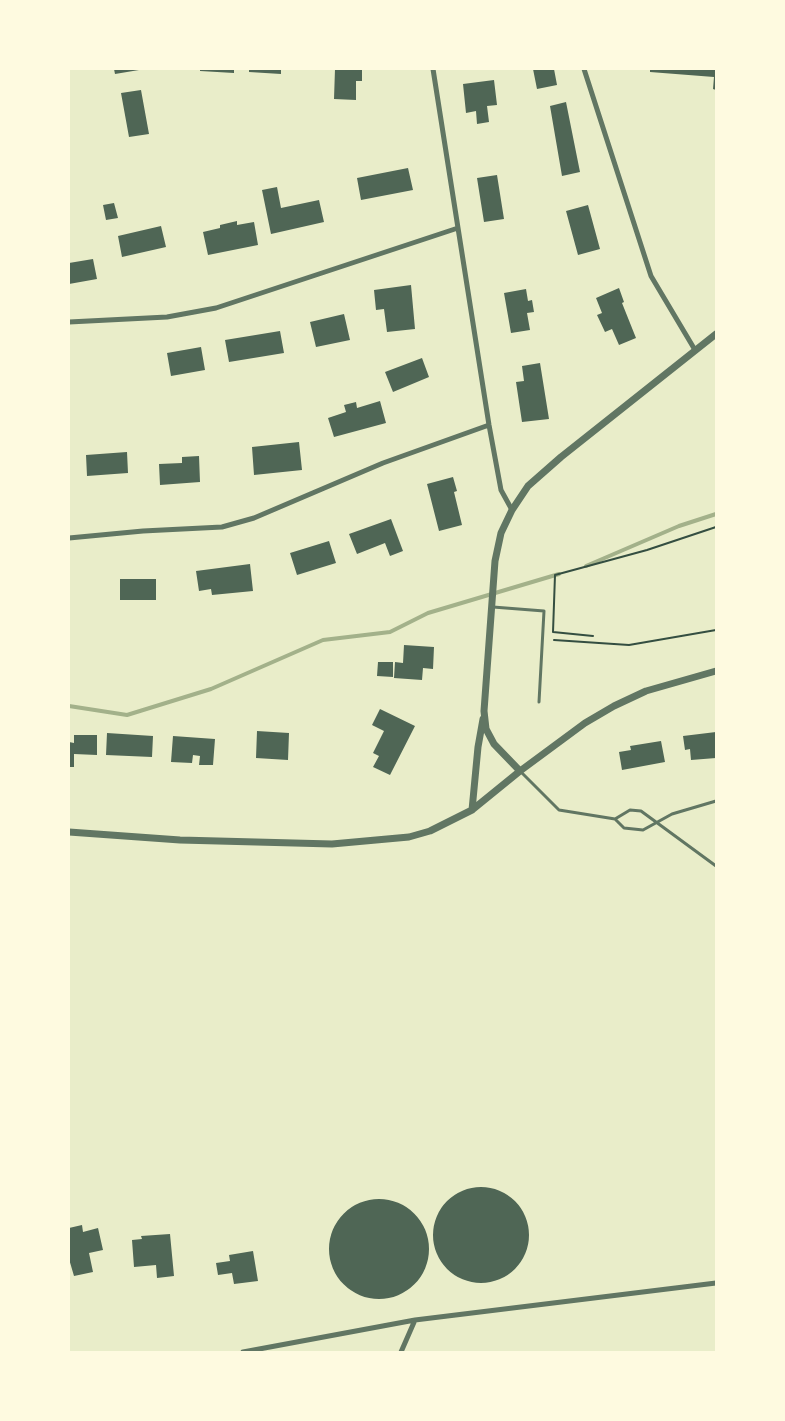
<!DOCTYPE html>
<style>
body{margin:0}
#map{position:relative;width:785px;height:1421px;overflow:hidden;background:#e9edc9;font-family:"Fira Sans",sans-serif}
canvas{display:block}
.frame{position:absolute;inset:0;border:70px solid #fefae0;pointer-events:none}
</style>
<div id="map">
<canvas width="785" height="1421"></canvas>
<div class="frame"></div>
</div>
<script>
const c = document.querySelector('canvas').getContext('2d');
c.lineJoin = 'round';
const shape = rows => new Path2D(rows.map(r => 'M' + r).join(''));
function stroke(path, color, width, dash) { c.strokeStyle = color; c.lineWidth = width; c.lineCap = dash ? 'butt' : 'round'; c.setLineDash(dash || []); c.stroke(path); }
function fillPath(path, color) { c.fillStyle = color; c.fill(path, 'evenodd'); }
stroke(shape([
 [586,566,679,526,716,514],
 [69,706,127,715,211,689,323,640,390,632,428,613,559,574]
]), '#a3b18a', 4);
fillPath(shape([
 [114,69,139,69,139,70,115,74],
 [200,69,234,69,234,73,200,71],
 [249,69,281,69,281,74,249,72],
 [335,69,362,69,362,81,356,81,356,100,334,99],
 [533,69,554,69,557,85,537,89],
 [650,69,716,69,716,90,713,89,714,77,650,72],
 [494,80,497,105,487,106,489,122,477,124,476,111,466,113,463,84],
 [141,90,149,134,129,137,121,93],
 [566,102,580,172,562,176,550,106],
 [408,168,413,190,361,200,357,178],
 [497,175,504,219,484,222,477,178],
 [277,187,281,208,319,200,324,222,271,234,262,190],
 [114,203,118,218,106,220,103,205],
 [588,205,600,249,578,255,566,211],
 [237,221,237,225,254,222,258,245,208,255,203,232,220,228,220,225],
 [161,226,166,247,122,257,118,236],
 [93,259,97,279,69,284,69,263],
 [411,285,415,329,387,332,384,309,376,310,374,290],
 [619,288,624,302,622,303,636,338,619,345,612,329,605,332,597,315,602,313,596,298],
 [526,289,528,301,532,300,534,312,527,313,530,330,511,333,504,293],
 [344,314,350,340,316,347,310,322],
 [280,331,284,353,229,362,225,340],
 [201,347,205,370,171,376,167,353],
 [422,358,429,377,393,392,385,372],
 [540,363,549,419,522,422,516,382,524,381,522,366],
 [380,401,386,423,334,437,328,418,346,412,344,405,356,402,357,408],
 [299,442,302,470,254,475,252,447],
 [127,452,128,473,87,476,86,455],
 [199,456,200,482,160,485,159,464,182,463,182,457],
 [453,477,457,491,454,492,462,525,439,531,427,484],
 [391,519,403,551,390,556,385,543,357,554,349,534],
 [329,541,336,563,297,575,290,553],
 [250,564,253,591,212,595,211,589,199,591,196,571],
 [120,579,156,579,156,600,120,600],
 [404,645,434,647,433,669,423,668,422,680,394,678,395,662,403,663],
 [378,662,393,662,393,677,377,676],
 [380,709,415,726,390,775,373,767,379,756,373,753,384,731,372,725],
 [257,731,289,733,288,760,256,758],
 [716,732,716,758,691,760,690,749,685,750,683,736],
 [107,733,153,736,152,757,106,755],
 [74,735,97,735,97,755,74,754,74,767,69,767,69,742,74,743],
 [173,736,215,739,213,765,199,765,200,756,193,755,192,763,171,762],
 [661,741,665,762,622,770,619,752,631,750,630,746],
 '433 1235a48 48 0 1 1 96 0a48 48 0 1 1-96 0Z',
 '329 1249a50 50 0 1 1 100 0a50 50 0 1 1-100 0Z',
 [82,1225,83,1232,98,1228,103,1250,89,1253,93,1272,74,1276,69,1259,69,1228],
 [170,1234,174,1276,157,1278,156,1265,134,1267,132,1240,142,1239,141,1236],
 [253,1251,258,1281,234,1284,232,1273,218,1275,216,1263,230,1261,229,1255]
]), '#4f6655');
stroke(shape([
 [593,636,553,632,555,575,647,550,716,527],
 [554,640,629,645,716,630]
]), '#344e41', 2);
stroke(shape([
 [493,607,544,611,539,702],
 [521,772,559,810,615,819,624,828,643,830,672,814,716,801],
 [615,819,630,810,641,811,716,866]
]), '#617663', 3);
stroke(shape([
 [433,69,489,425,501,490,512,510],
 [584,69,651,276,695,350],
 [69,322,167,317,216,308,458,228],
 [69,538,143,531,222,527,254,518,383,463,489,425],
 [243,1352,415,1320,716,1283],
 [401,1352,415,1320]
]), '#617663', 5);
stroke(shape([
 [520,771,494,744,486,729,484,711,495,561,501,533,512,510,528,486,561,457,716,334],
 [472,810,478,747,483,719],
 [69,832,180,840,332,844,409,837,430,831,472,810,520,771,585,723,614,706,646,691,716,671]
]), '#617663', 7);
</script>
